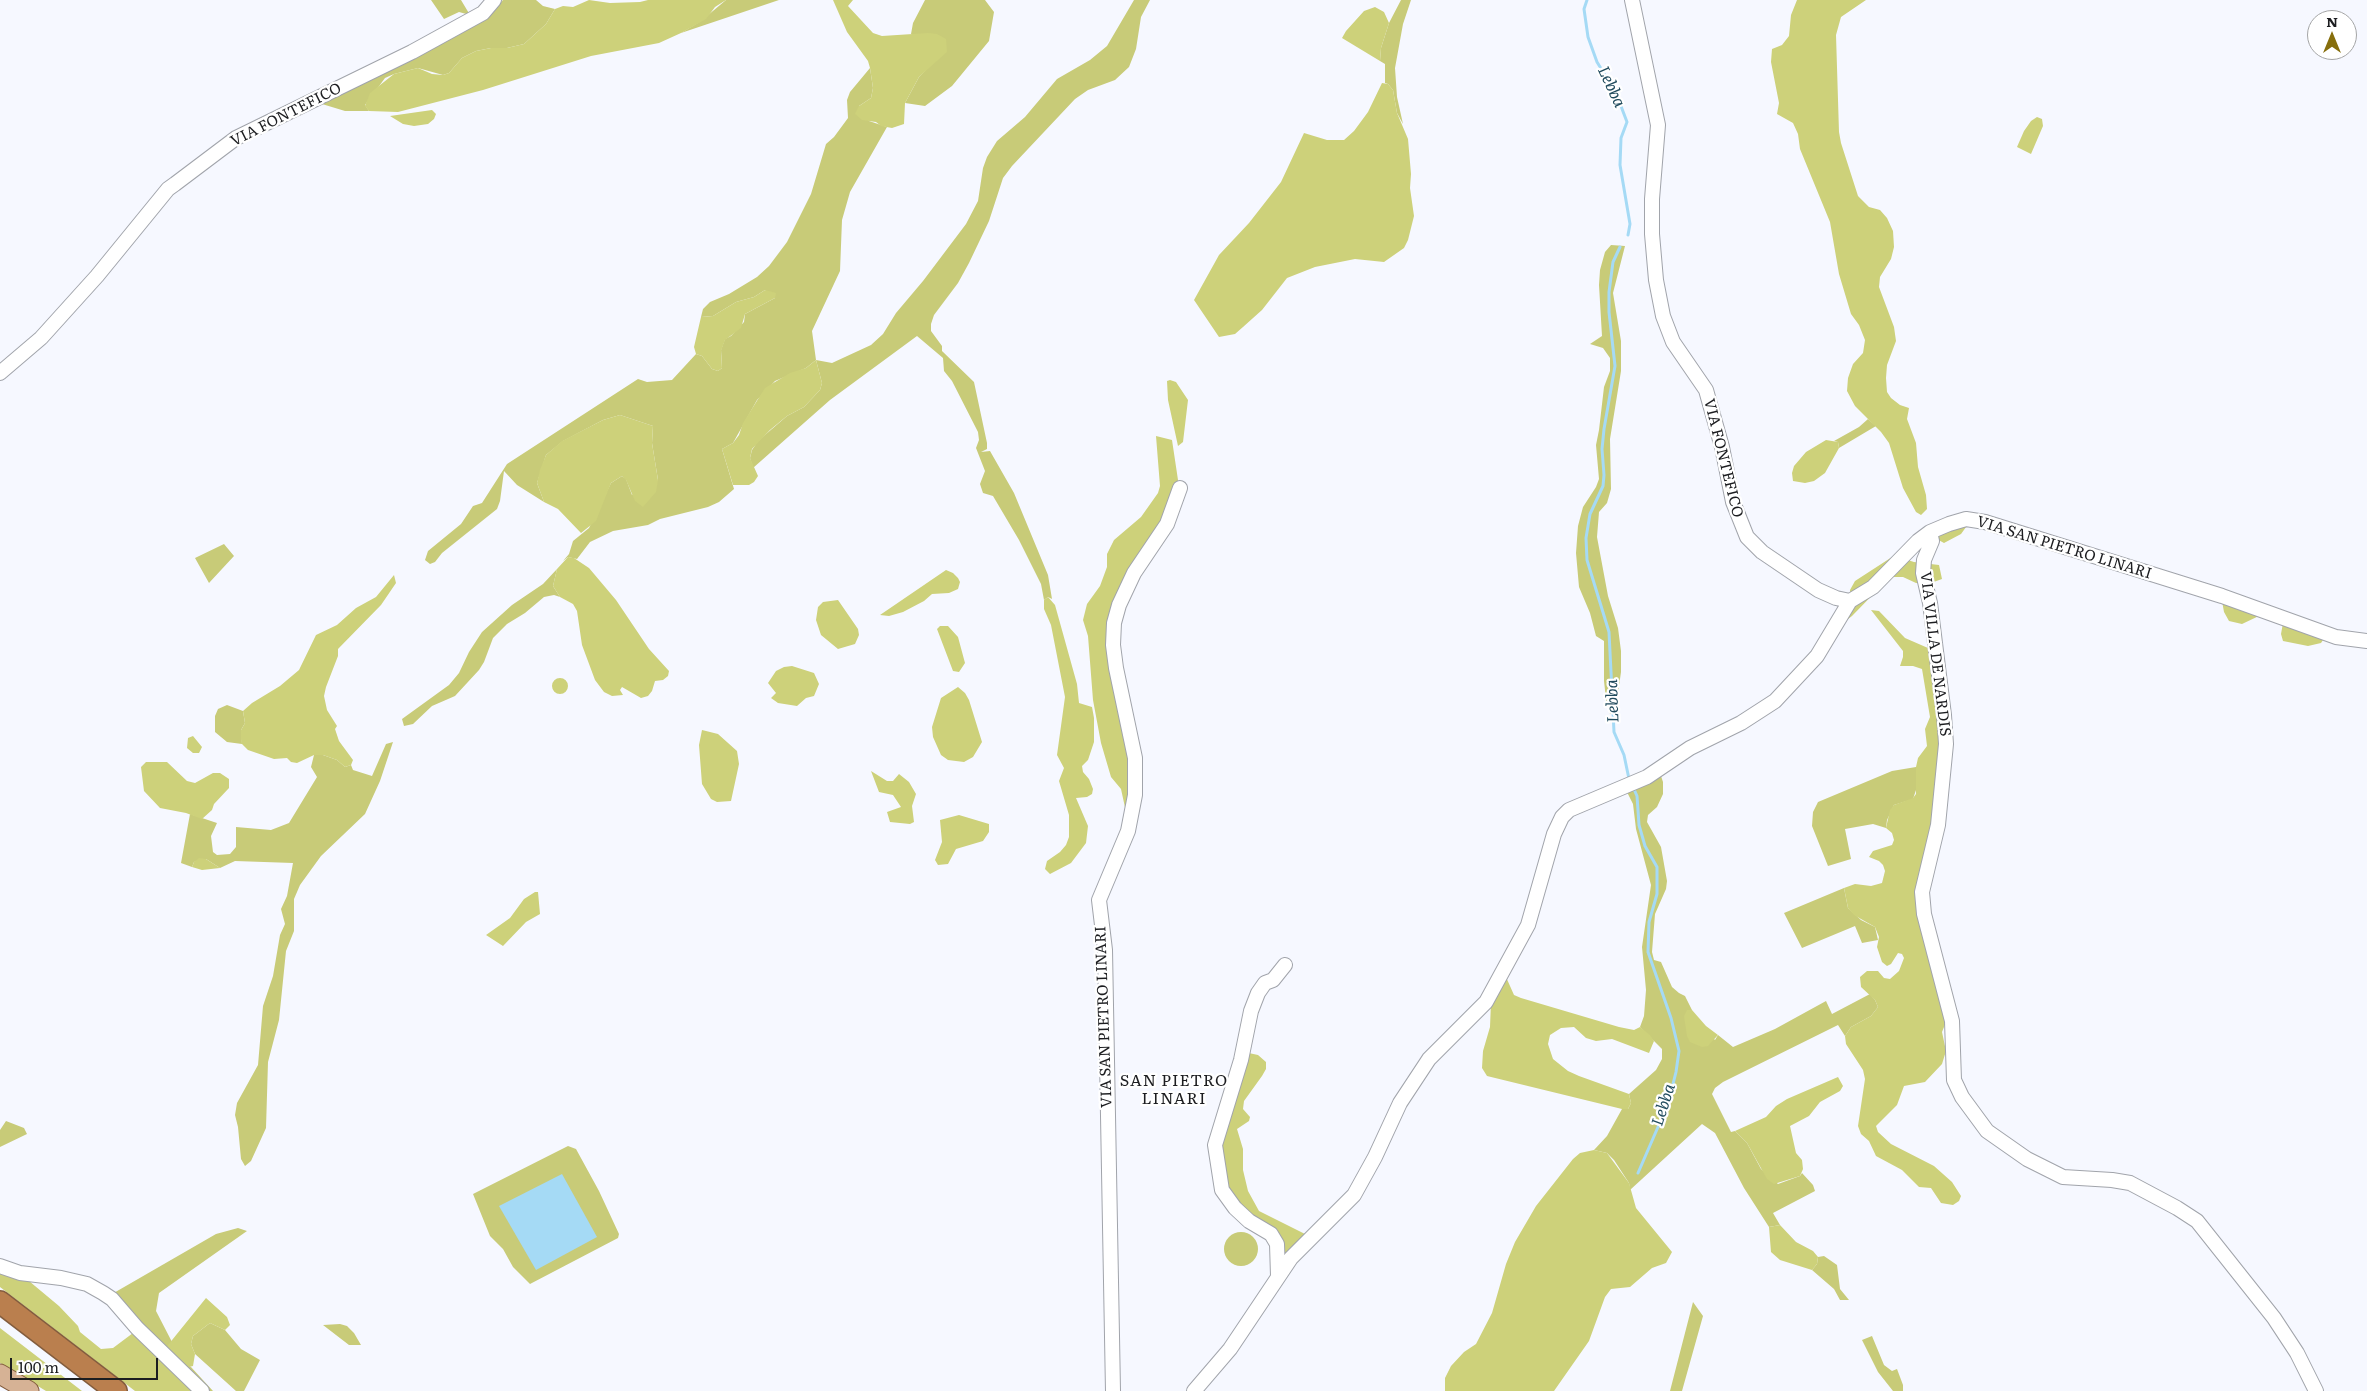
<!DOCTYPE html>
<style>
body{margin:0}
#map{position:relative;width:2367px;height:1391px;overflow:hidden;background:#f6f8ff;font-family:Literata,serif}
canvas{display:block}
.north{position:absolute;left:2307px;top:10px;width:50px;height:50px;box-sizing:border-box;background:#fff;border:1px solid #a4a5a6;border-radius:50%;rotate:0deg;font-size:14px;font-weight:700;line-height:20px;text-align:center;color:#1c1d20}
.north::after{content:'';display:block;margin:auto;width:18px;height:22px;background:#866e0c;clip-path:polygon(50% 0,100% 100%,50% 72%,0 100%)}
.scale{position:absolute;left:10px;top:1358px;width:148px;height:22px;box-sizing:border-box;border:2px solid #1c1d20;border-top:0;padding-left:6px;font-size:15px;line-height:18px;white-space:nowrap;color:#1c1d20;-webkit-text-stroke:4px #fff;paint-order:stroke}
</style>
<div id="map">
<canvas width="2367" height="1391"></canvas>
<div class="north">N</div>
<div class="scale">100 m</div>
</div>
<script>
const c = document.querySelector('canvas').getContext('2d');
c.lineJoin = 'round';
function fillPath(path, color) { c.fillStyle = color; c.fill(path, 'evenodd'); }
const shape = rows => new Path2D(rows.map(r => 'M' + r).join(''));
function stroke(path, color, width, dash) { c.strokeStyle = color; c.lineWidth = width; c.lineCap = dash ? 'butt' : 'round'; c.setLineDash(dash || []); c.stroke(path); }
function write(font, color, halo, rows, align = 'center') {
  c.font = font + ' Literata,serif'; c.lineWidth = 4.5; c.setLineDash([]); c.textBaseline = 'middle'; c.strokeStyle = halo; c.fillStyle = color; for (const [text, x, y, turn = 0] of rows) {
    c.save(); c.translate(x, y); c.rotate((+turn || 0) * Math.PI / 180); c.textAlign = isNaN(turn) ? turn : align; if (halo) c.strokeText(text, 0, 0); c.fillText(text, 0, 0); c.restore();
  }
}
fillPath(shape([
 [431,0,461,0,470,15,459,12,444,19],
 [503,0,536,0,543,6,555,9,546,24,524,44,507,48,491,48,476,51,462,58,449,73,443,75,418,68,394,74,385,78,365,105,369,111,345,111,322,104,321,100,497,6],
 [726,0,779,0,681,33,701,21],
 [925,0,985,0,994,12,989,41,952,86,925,106,905,103,919,77,926,70,937,34,911,34,913,23],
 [1134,0,1150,0,1141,17,1136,49,1129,67,1115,80,1088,90,1075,99,1012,166,1003,178,989,221,969,263,958,283,934,315,931,324,931,331,942,346,942,351,974,382,987,443,987,449,981,452,990,451,1014,493,1048,575,1052,599,1048,597,1044,600,1041,584,1019,540,993,496,983,493,980,484,985,471,976,448,979,440,978,432,952,381,944,371,943,358,917,336,830,400,753,468,750,458,752,450,758,441,787,416,804,407,820,390,822,383,816,360,806,368,775,381,757,400,733,443,722,449,734,489,719,502,708,507,660,519,648,525,613,531,590,542,577,559,568,557,563,561,569,554,573,541,589,528,611,483,622,476,626,479,632,495,658,480,652,443,653,426,620,415,603,420,563,441,546,455,537,483,544,502,517,485,504,471,500,501,497,509,442,553,435,562,430,564,425,560,428,551,461,524,473,506,482,503,507,464,638,379,647,382,672,380,696,354,702,356,712,369,718,371,722,368,721,350,725,339,731,336,744,322,745,314,775,298,765,290,754,297,736,302,713,316,701,317,703,309,710,302,729,294,757,277,769,266,787,242,811,194,826,144,834,137,848,118,847,100,850,92,870,68,873,88,871,98,859,106,869,121,887,127,850,192,842,220,840,271,812,331,816,360,832,363,871,345,883,334,896,313,923,281,966,224,978,201,983,168,987,157,997,141,1025,117,1057,79,1090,60,1107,46],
 [1401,0,1411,0,1403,24,1395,68,1397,97,1403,124,1397,113,1393,90,1388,84,1385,83,1385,64,1380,61,1381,48,1389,23],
 [1611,245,1625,246,1613,293,1621,341,1621,371,1610,439,1611,489,1607,503,1599,512,1597,537,1608,596,1618,628,1621,651,1621,672,1615,714,1610,714,1606,699,1604,681,1604,641,1596,636,1590,613,1579,587,1576,553,1578,526,1583,507,1596,487,1599,479,1596,445,1599,430,1604,387,1610,371,1610,358,1603,348,1590,344,1602,336,1599,285,1600,270,1605,252],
 [1868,419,1876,426,1839,448,1838,442,1834,441,1859,427],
 [224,544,234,556,209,583,195,558],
 [557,569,553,586,560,597,554,595,544,597,525,613,507,624,493,638,484,662,479,670,455,696,432,706,413,724,404,726,402,719,449,685,459,673,469,652,482,632,512,605,543,584],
 [227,705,243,711,245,723,241,730,242,744,227,742,215,732,215,716,218,709],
 [393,742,380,781,365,814,321,856,300,885,294,899,294,931,286,951,279,1020,268,1062,266,1128,251,1161,245,1166,241,1159,238,1127,235,1115,237,1103,258,1065,263,1006,273,976,280,935,285,924,281,909,287,896,293,863,235,861,220,868,206,859,194,862,192,867,181,863,190,814,217,823,211,836,213,852,217,855,230,854,236,847,236,827,271,830,289,823,317,777,311,767,314,755,323,755,337,760,345,767,351,765,353,770,372,776,386,744],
 [1916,767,1917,787,1913,799,1894,805,1887,820,1886,828,1873,824,1845,829,1851,859,1828,866,1812,826,1813,812,1818,802,1892,771],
 [1660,773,1663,782,1663,794,1657,807,1648,815,1647,822,1661,847,1667,881,1666,889,1655,914,1652,952,1654,960,1661,962,1672,987,1679,993,1685,996,1692,1010,1687,1010,1715,1040,1718,1035,1733,1047,1775,1029,1826,1001,1832,1014,1870,994,1875,1000,1878,1007,1871,1016,1851,1027,1845,1036,1838,1025,1723,1082,1715,1088,1712,1094,1731,1132,1735,1131,1747,1143,1761,1169,1778,1184,1800,1176,1802,1173,1813,1185,1815,1191,1773,1213,1780,1225,1769,1227,1744,1188,1715,1133,1702,1124,1630,1190,1629,1183,1614,1160,1607,1153,1594,1150,1607,1136,1622,1109,1628,1109,1631,1103,1629,1094,1656,1070,1662,1059,1662,1049,1640,1027,1644,1016,1646,990,1642,947,1651,885,1636,829,1633,804,1627,792],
 [1844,888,1848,908,1861,920,1875,927,1878,940,1862,943,1855,926,1802,948,1784,913],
 [6,1121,24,1128,27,1134,0,1147,0,1130],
 [568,1146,576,1149,599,1191,619,1234,618,1238,530,1284,513,1267,503,1249,490,1236,473,1194],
 [238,1228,247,1231,159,1293,156,1311,172,1342,164,1350,191,1367,213,1391,203,1391,144,1331,112,1294,216,1234],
 '1224 1249a17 17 0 1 1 34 0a17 17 0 1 1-34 0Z',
 [1824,1256,1837,1265,1840,1289,1849,1300,1840,1300,1834,1289,1812,1270,1817,1264,1818,1257],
 [1693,1302,1703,1316,1682,1391,1670,1391],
 [210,1323,225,1330,241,1349,260,1360,244,1391,236,1391,195,1354,191,1344,193,1336],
 [340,1324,347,1326,354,1333,361,1345,349,1345,323,1325],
 [1872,1336,1884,1365,1892,1371,1897,1369,1903,1385,1903,1391,1893,1391,1878,1372,1862,1340]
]), '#c8cb78');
fillPath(shape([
 [589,0,610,3,640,2,648,0,726,0,715,7,706,19,681,33,659,43,591,56,483,90,398,112,369,111,365,106,370,93,394,74,418,68,432,74,443,75,449,73,462,58,476,51,491,48,507,48,524,44,546,24,555,9,563,6,573,7],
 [833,0,853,0,848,6,873,33,882,36,928,33,937,34,946,39,947,52,919,77,905,103,904,124,892,128,881,126,876,122,862,120,855,114,859,106,871,98,873,88,870,68,868,61,847,32],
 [1797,0,1866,0,1841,17,1836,35,1839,132,1841,143,1858,196,1869,207,1880,210,1887,218,1893,231,1894,247,1891,259,1880,277,1879,287,1894,327,1896,341,1887,365,1886,378,1887,392,1891,398,1900,405,1909,408,1907,419,1916,443,1918,467,1926,495,1927,509,1921,515,1916,512,1903,488,1889,443,1881,432,1855,406,1847,391,1848,378,1853,364,1863,353,1865,340,1859,325,1851,314,1839,274,1830,222,1800,149,1798,134,1793,123,1777,114,1779,103,1771,62,1772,49,1782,45,1789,36,1791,15],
 [1375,7,1384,12,1389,23,1381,48,1380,61,1342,38,1346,31,1364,11],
 [1382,83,1388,84,1393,90,1397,113,1408,139,1411,174,1410,188,1414,216,1408,240,1404,248,1384,262,1355,259,1315,267,1287,278,1262,310,1243,327,1235,334,1219,337,1194,300,1219,255,1249,223,1281,182,1304,133,1327,140,1344,140,1354,131,1368,112],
 [432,110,436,114,434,119,428,124,414,126,403,124,390,116],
 [2037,117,2042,119,2043,126,2031,154,2017,147,2024,131,2031,121],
 [765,290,776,293,775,298,745,314,741,328,725,340,721,351,722,368,718,371,712,369,702,356,696,354,694,347,701,317,713,316,736,302,754,297],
 [816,360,822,383,820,390,804,407,787,416,770,430,752,449,750,458,758,476,754,482,749,485,733,485,722,449,733,443,739,435,743,423,765,388,790,373,806,368],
 [1170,380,1176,382,1188,400,1183,442,1178,446,1168,400,1167,381],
 [620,415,653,426,652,443,658,480,656,492,643,507,635,501,626,480,622,476,611,483,596,521,581,533,558,509,544,502,537,483,540,470,546,455,562,441,603,420],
 [1156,436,1172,440,1178,480,1177,492,1113,623,1134,758,1126,812,1121,789,1111,777,1101,743,1093,700,1088,636,1083,620,1087,604,1100,586,1107,567,1107,554,1114,540,1141,517,1158,493,1160,486],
 [1826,440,1838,442,1839,448,1825,473,1814,481,1805,483,1793,481,1792,473,1794,466,1806,452],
 [1969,523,1961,534,1944,543,1933,537],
 [568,557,574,558,589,568,616,600,649,649,669,671,668,676,663,680,655,681,652,691,648,696,641,698,622,687,620,690,623,695,612,696,604,692,595,680,582,645,577,611,573,604,560,597,553,586,557,569],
 [1892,557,1898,557,1914,562,1939,565,1942,579,1928,584,1916,583,1903,577,1890,577,1852,616,1839,626,1851,602,1850,590,1855,581],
 [946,570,953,573,958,578,960,582,958,589,949,593,932,594,924,601,903,612,889,616,880,615],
 [394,575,396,583,381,605,338,649,338,656,326,687,324,696,327,710,337,726,335,729,339,741,353,760,351,765,345,767,337,760,323,755,314,755,297,763,291,762,287,758,274,759,248,750,242,744,241,739,241,730,245,723,243,711,252,703,280,686,299,670,316,635,337,625,356,608,376,597],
 [1048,597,1055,605,1077,684,1079,703,1092,707,1094,718,1094,742,1088,760,1082,766,1083,772,1089,779,1093,789,1092,794,1087,797,1076,798,1088,826,1086,843,1071,863,1050,874,1045,869,1047,861,1060,852,1066,845,1069,837,1069,815,1059,781,1064,768,1057,755,1065,697,1051,625,1044,609,1044,600],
 [838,600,858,629,859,635,855,644,838,649,821,635,816,620,818,607,823,602],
 [2222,601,2261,615,2242,624,2229,621,2224,612],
 [1871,610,1879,611,1905,638,1928,648,1933,655,1942,731,1937,794,1923,867,1946,1022,1942,1032,1946,1051,1942,1064,1925,1082,1904,1086,1897,1105,1876,1126,1878,1132,1891,1144,1934,1166,1952,1182,1961,1196,1959,1201,1953,1205,1941,1203,1931,1188,1919,1187,1902,1170,1876,1156,1869,1141,1861,1134,1858,1126,1865,1079,1863,1070,1846,1044,1845,1036,1851,1027,1871,1016,1878,1007,1875,1000,1861,987,1860,977,1867,971,1878,971,1884,978,1890,979,1899,971,1904,958,1902,954,1898,953,1891,964,1887,966,1882,962,1877,947,1879,937,1875,927,1854,915,1848,908,1844,888,1855,884,1871,886,1882,883,1885,871,1883,865,1879,861,1869,857,1873,851,1892,845,1894,840,1892,833,1886,828,1890,810,1894,805,1913,798,1916,794,1916,767,1918,758,1927,746,1925,729,1930,717,1922,669,1913,666,1900,666,1903,657,1903,651],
 [2283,623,2325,637,2321,643,2308,646,2283,641,2281,634],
 [940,626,948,626,958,637,965,663,959,672,953,671,937,629],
 [792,666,814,673,819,684,814,696,806,698,797,706,778,703,771,698,776,693,768,683,776,671,784,667],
 '552 686a8 8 0 1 1 16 0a8 8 0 1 1-16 0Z',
 [958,687,965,693,969,700,982,742,973,757,964,762,948,760,941,755,933,737,932,727,941,698],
 [702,730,718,734,737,751,739,764,731,801,717,802,711,799,702,784,699,745],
 [193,736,202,747,199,753,193,753,187,748,188,738],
 [146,762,167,762,187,781,195,783,213,773,220,773,229,779,229,788,214,804,212,810,202,819,186,813,160,808,144,791,141,767],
 [871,771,887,781,893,781,899,774,909,782,916,794,912,806,914,822,910,824,890,822,887,812,901,807,893,795,879,792],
 [959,815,989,824,989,832,983,841,956,849,948,864,938,865,935,860,942,842,940,820],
 [199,858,206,859,220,868,202,870,192,867,194,862],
 [535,892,538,892,540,914,526,922,503,946,486,935,510,918,524,899],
 [1506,977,1514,995,1521,998,1619,1027,1634,1030,1640,1027,1650,1035,1654,1041,1649,1053,1612,1039,1596,1041,1586,1038,1574,1027,1561,1028,1550,1035,1548,1044,1553,1059,1568,1071,1579,1076,1629,1094,1631,1103,1628,1109,1622,1109,1487,1076,1482,1068,1483,1051,1490,1027,1491,1002],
 [1687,1010,1692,1010,1706,1026,1718,1035,1708,1046,1702,1047,1690,1042,1687,1036,1684,1016],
 [1244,1052,1258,1055,1266,1062,1266,1069,1262,1076,1244,1101,1243,1109,1250,1117,1249,1121,1237,1129,1243,1149,1243,1170,1248,1191,1259,1211,1305,1234,1282,1259,1257,1222,1225,1189,1220,1144],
 [1838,1077,1843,1086,1840,1091,1820,1102,1809,1116,1790,1126,1796,1153,1802,1160,1803,1169,1800,1176,1774,1184,1767,1179,1747,1143,1735,1131,1766,1117,1776,1106,1787,1099],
 [1594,1150,1607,1153,1629,1183,1636,1208,1672,1252,1666,1263,1652,1268,1630,1287,1611,1289,1605,1297,1589,1341,1554,1391,1445,1391,1445,1378,1451,1366,1464,1352,1476,1344,1492,1313,1506,1264,1515,1242,1536,1206,1573,1159,1580,1153],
 [1780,1225,1796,1242,1813,1251,1818,1257,1817,1264,1812,1270,1780,1260,1771,1252,1769,1227],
 [0,1269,23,1276,59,1306,78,1326,80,1332,101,1349,113,1348,137,1330,196,1391,135,1391,0,1287],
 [206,1298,227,1317,230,1325,225,1330,210,1323,193,1336,191,1344,195,1354,193,1366,189,1367,164,1350],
 [0,1328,82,1391,46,1391,0,1363]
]), '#cdd17a');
fillPath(shape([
 [562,1174,597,1237,536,1270,499,1206]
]), '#a5daf5');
stroke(shape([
 [1587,0,1584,9,1588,37,1597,62,1616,93,1627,122,1621,138,1620,165,1630,224,1628,235],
 [1620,247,1613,262,1609,292,1609,312,1615,366,1604,429,1602,449,1604,475,1603,486,1590,514,1586,538,1587,560,1609,632,1614,732,1624,755,1629,779],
 [1633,787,1637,796,1639,825,1645,846,1657,867,1657,894,1649,922,1648,952,1671,1018,1679,1051,1676,1072,1668,1104,1638,1173]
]), '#a5daf5', 3);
const minor = shape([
 [1632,0,1658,125,1652,199,1652,234,1656,280,1663,316,1673,342,1706,390,1722,447,1733,502,1747,537,1762,552,1818,590,1836,598,1850,601],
 [0,373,41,338,97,276,168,189,175,184,236,138,412,52,483,13,494,0],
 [1930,532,1932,541,1924,560,1923,573,1930,603,1944,715,1946,744,1938,825,1922,892,1924,914,1952,1021,1954,1080,1962,1097,1987,1131,2027,1159,2063,1177,2112,1180,2130,1183,2177,1208,2197,1221,2274,1318,2297,1353,2316,1391],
 [0,1266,20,1273,61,1278,87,1284,103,1293,112,1299,137,1328,202,1391],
 [1278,1276,1277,1244,1271,1234,1249,1221,1235,1208,1222,1190,1215,1145,1241,1060,1251,1011,1258,993,1265,983,1273,980,1285,965],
 [1113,1391,1105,950,1099,900,1128,831,1135,795,1135,758,1116,668,1113,645,1114,623,1119,605,1134,573,1167,524,1180,488],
 [1194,1391,1230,1349,1291,1258,1354,1195,1375,1157,1400,1103,1429,1059,1486,1002,1528,925,1554,834,1562,817,1569,810,1647,777,1690,748,1741,723,1775,701,1817,656,1850,601,1873,587,1918,541,1930,532,1949,524,1966,519,1985,522,2222,596,2336,637,2367,641]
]);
const major = shape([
 [0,1374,29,1391]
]);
const highway = shape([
 [0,1302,116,1391]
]);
stroke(minor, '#a1a4ab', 16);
stroke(major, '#835d3e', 21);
stroke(highway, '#835d3e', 24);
stroke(minor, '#fff', 14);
stroke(major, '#d6b295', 19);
stroke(highway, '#ba7f4e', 21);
write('15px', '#1c1d20', '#fff', [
 ["VIA FONTEFICO",286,115,-27],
 ["VIA FONTEFICO",1723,458,76],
 ["VIA SAN PIETRO LINARI",2064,548,17],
 ["VIA VILLA DE NARDIS",1935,654,83],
 ["VIA SAN PIETRO LINARI",1104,1017,-92]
]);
write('italic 16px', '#214b5d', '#fff', [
 ["Lebba",1611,87,65],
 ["Lebba",1613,701,-92],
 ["Lebba",1664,1105,-72]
]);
c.letterSpacing = '1px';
write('16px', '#1c1d20', '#fff', [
 ["SAN PIETRO",1174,1081],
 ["LINARI",1174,1099]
]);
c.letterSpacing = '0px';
</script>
